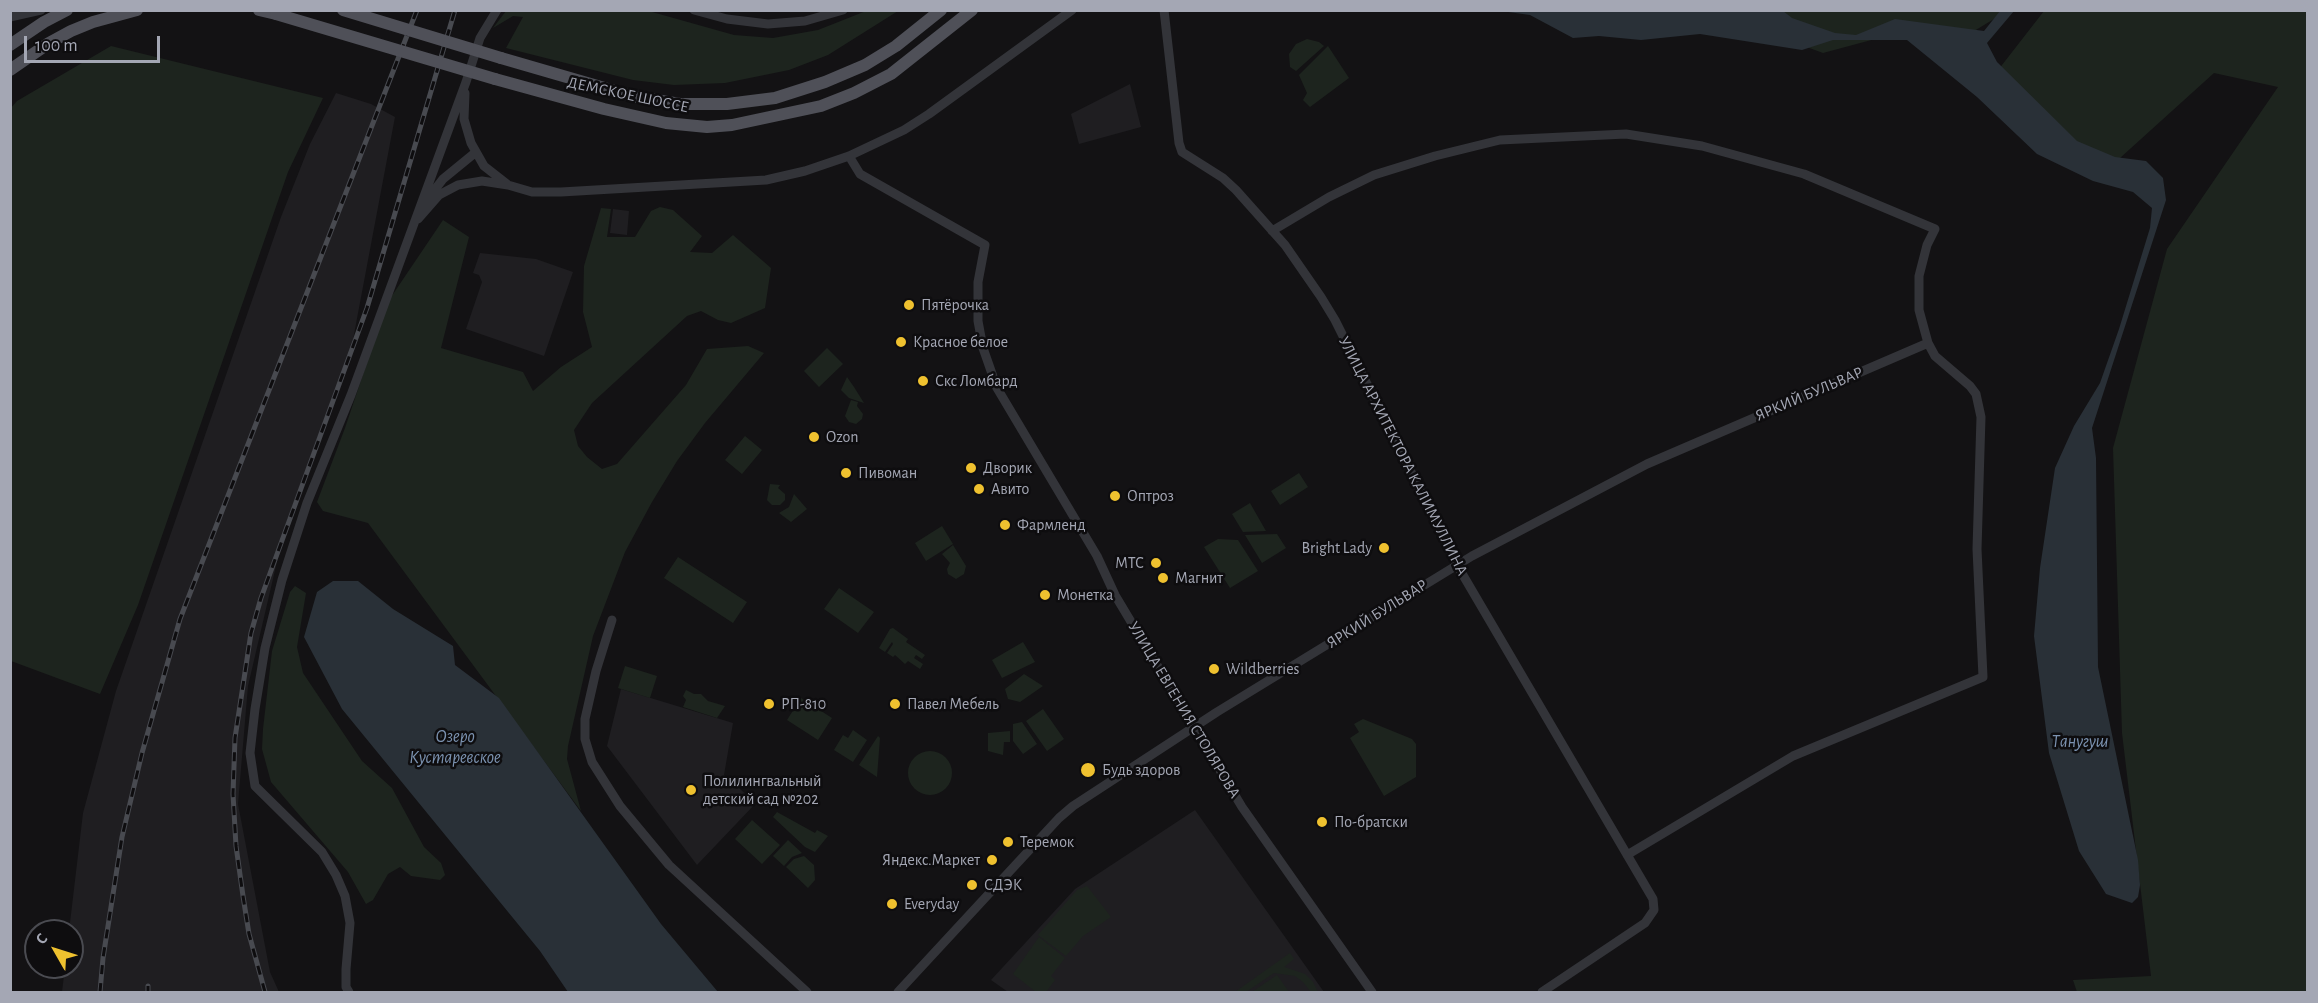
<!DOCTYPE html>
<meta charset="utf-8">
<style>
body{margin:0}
#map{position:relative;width:2318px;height:1003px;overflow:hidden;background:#131214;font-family:"Alegreya Sans",sans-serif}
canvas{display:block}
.frame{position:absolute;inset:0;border:12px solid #a4a7b4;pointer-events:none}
.north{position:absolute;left:24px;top:919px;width:60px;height:60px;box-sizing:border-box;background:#0e0d0f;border:2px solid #4a4b51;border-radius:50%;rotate:309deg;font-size:16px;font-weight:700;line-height:24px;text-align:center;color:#a4a7b4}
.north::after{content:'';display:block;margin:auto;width:21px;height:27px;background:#efc12f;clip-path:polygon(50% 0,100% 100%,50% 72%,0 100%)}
.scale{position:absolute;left:24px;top:36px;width:136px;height:27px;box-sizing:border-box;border:3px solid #a4a7b4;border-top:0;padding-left:8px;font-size:18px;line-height:21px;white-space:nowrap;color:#a4a7b4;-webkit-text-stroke:4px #0e0d0f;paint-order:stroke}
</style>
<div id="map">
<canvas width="2318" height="1003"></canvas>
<div class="frame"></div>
<div class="north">С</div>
<div class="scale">100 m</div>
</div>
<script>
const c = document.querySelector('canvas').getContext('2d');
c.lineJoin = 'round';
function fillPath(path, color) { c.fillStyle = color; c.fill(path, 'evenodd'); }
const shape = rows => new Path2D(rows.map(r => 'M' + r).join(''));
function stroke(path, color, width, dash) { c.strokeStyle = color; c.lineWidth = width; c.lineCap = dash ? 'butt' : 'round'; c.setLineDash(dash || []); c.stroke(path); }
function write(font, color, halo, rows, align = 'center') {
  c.font = font + ' "Alegreya Sans",sans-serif'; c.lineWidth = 5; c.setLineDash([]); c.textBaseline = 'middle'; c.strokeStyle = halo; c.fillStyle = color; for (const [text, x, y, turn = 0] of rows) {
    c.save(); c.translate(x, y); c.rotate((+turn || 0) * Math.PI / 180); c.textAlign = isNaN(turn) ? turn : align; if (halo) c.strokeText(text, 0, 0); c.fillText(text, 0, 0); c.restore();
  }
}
fillPath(shape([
 [1130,84,1141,127,1079,144,1071,114],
 [336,93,371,104,395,117,352,345,286,523,248,686,238,804,270,972,279,992,62,992,65,967,72,967,72,931,69,931,83,813,116,691,281,217,310,144],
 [613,209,629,211,627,235,610,233],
 [480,253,536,259,573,272,544,356,466,329,482,282,479,275,473,273],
 [621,689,733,723,724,775,756,803,697,865,607,746],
 [1195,810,1324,992,1008,992,991,980,1075,889]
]), '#1f1e21');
fillPath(shape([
 [645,10,734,35,773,38,818,30,866,11,898,11,828,55,789,70,725,83,674,85,633,80,506,48,523,17,513,16,493,28,506,11],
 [1709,11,2007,11,1943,50,1890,35,1823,53],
 [2044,11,2307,11,2307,992,2077,992,2073,980,2151,976,2122,733,2113,448,2167,249,2278,87,2214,73,2099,177,1995,74],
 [1307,39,1319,42,1324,46,1296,71,1290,67,1289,54,1296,44],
 [111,46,323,98,288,172,138,605,100,694,11,661,10,109,17,101],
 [1328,46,1349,78,1310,107,1303,100,1307,93,1299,75],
 [660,207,673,210,702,236,690,252,712,253,733,235,771,268,765,308,731,323,718,320,701,311,687,316,592,403,574,430,578,446,587,457,602,469,617,464,686,385,707,349,748,346,764,353,705,423,677,461,652,502,625,552,593,636,568,746,567,759,581,811,368,523,323,511,317,502,345,428,387,303,443,220,469,237,441,348,523,372,533,391,561,367,592,347,583,312,584,266,601,208,611,209,607,237,635,237,651,211],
 [827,348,843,364,819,387,804,371],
 [847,377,854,387,864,403,849,398,841,390],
 [851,400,858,402,857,406,863,414,862,419,856,424,849,422,845,416],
 [745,436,762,450,742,474,725,460],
 [1299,473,1308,487,1280,505,1271,491],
 [770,484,780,485,778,488,785,494,785,500,780,505,772,505,767,500],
 [794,494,807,509,791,522,779,513,789,507],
 [1250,503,1266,531,1243,532,1232,514],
 [942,526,953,544,926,561,915,543],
 [1277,534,1286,548,1262,563,1245,535],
 [1218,539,1238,540,1258,571,1230,588,1204,547],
 [953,545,966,566,964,574,956,579,948,574,947,569,950,563,942,554],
 [678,557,747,602,733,623,664,578],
 [295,586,306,593,297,647,303,673,362,761,392,788,424,847,441,863,445,875,440,880,411,876,400,867,388,874,373,900,366,904,348,872,271,782,262,749,263,729,272,651,290,592],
 [839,588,874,612,858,633,824,609],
 [893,628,908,639,906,642,925,655,922,659,916,655,914,658,923,664,920,669,908,661,905,664,895,655,893,657,887,653,893,644,892,642,885,652,879,648,890,629],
 [1023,642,1035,662,1002,678,992,660],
 [625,666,657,676,650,698,618,688],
 [1024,674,1043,686,1020,702,1008,699,1005,689],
 [686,690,694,694,701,694,708,701,725,706,717,718,683,707,686,700,683,696],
 [801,698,832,718,818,740,787,720],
 [1043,709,1064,739,1047,751,1026,721],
 [1363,719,1412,739,1416,744,1416,777,1384,796,1350,738,1359,732,1354,724],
 [1022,722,1037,744,1023,754,1013,741,1013,724],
 [853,730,867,740,853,762,834,750,843,735,848,738],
 [1010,731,1010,742,1004,742,1003,755,988,751,988,733],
 [878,736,880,738,877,777,859,765],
 '908 773a22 22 0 1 1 44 0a22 22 0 1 1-44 0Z',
 [777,812,815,833,817,830,828,836,815,852,805,847,773,817],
 [752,820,780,845,762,864,735,839],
 [788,840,802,853,792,857,784,866,773,856],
 [804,856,814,865,815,880,808,888,786,867,794,859],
 [1087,886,1111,917,1083,936,1066,956,1038,935,1077,890],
 [1039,937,1065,958,1051,976,1055,980,1046,992,1036,992,1013,974],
 [1290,953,1294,959,1284,967,1305,974,1313,982,1318,992,1311,992,1303,982,1295,976,1274,973,1246,992,1235,992],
 [1277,975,1289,992,1252,992]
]), '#1d241e');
fillPath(shape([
 [1501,11,1783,11,1792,18,1835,33,1856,35,1895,19,1984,31,2000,11,2014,11,1987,43,1997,62,2077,141,2115,157,2146,161,2163,178,2166,200,2092,428,2096,458,2098,667,2138,860,2140,885,2138,897,2132,903,2106,894,2079,851,2049,753,2034,636,2040,568,2055,468,2074,426,2100,383,2119,329,2150,228,2152,208,2133,192,2093,181,2037,154,1977,97,1907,40,1833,40,1802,50,1700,34,1641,40,1599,36,1573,38,1530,15],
 [333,581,358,581,393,609,453,646,455,665,499,698,661,924,718,992,568,992,540,951,342,709,304,637,317,592]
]), '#293037');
stroke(shape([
 [694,10,727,19,768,24,805,21,843,10],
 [1164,10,1179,143,1182,152,1223,178,1236,190,1285,245,1321,297,1335,320,1460,570,1653,899,1654,910,1645,923,1542,992],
 [10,17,41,10],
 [465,93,464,119,471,143,484,166,507,184],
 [849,156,860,174,985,245,978,282,978,321,983,348,997,388,1097,556,1115,595,1242,807,1372,992],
 [423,205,443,179,476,152],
 [418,219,439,195,458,185,482,181,508,185,532,192,561,192,766,180,805,171,849,156,904,130,929,114,1072,10],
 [1272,231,1329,197,1374,175,1435,156,1500,140,1626,134,1702,146,1804,174,1935,229,1927,245,1919,276,1919,310,1928,343,1935,356,1970,386,1976,394,1981,417,1977,549,1983,677,1793,756,1627,855],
 [612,620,596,671,585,719,585,739,592,762,620,806,669,865,807,992],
 [349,992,346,987,346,969,350,923,345,896,336,875,322,852,255,786,250,753,255,709,265,648,282,580,307,503,351,395,466,82,480,38,497,10],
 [898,992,1059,818,1073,806,1217,712,1472,556,1647,464,1928,343]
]), '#333439', 9);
stroke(shape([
 [259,10,276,14],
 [10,45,44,22,67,10],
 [501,58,632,96,680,104,727,104,775,98,825,82,865,65,896,46,941,10],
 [10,70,49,43,71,31,93,22,137,10],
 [495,79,604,109,666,123,707,127,732,125,821,106,854,93,891,74,972,10]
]), '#4f5058', 12);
const rail = shape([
 [148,986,148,992],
 [100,992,103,958,122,837,142,753,180,619,417,10],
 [265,992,249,934,243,896,236,846,233,794,235,738,251,633,261,598,367,308,455,10]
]);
stroke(rail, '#484a50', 5);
stroke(rail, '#0e0d0f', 3, [9]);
stroke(shape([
 [343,10,501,58],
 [276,14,495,79]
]), '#4f5058', 12);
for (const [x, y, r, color] of [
 [909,305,6,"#efc12f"],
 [901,342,6,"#efc12f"],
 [923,381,6,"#efc12f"],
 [814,437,6,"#efc12f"],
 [971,468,6,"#efc12f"],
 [846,473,6,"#efc12f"],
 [979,489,6,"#efc12f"],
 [1115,496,6,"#efc12f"],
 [1005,525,6,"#efc12f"],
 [1384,548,6,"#efc12f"],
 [1156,563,6,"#efc12f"],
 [1163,578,6,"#efc12f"],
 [1045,595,6,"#efc12f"],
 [1214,669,6,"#efc12f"],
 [769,704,6,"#efc12f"],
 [895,704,6,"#efc12f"],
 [1088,770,8,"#efc12f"],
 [691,790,6,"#efc12f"],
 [1322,822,6,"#efc12f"],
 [1008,842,6,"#efc12f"],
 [992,860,6,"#efc12f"],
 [972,885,6,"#efc12f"],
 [892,904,6,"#efc12f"]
]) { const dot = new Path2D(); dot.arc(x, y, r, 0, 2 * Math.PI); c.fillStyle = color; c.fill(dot); stroke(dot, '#0e0d0f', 2); }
write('16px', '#a4a7b4', '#0e0d0f', [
 ["ДЕМСКОЕ ШОССЕ",628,95,12],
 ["ЯРКИЙ БУЛЬВАР",1809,394,-23],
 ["УЛИЦА АРХИТЕКТОРА КАЛИМУЛЛИНА",1403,456,63],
 ["ЯРКИЙ БУЛЬВАР",1377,614,-32],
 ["УЛИЦА ЕВГЕНИЯ СТОЛЯРОВА",1184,710,59]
]);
write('16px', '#a4a7b4', '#0e0d0f', [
 ["Пятёрочка",921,305],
 ["Красное белое",913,342],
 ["Скс Ломбард",935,381],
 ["Ozon",826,437],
 ["Дворик",983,468],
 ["Пивоман",858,473],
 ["Авито",991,489],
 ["Оптроз",1127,496],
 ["Фармленд",1017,525],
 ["Bright Lady",1372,548,"right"],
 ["МТС",1144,563,"right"],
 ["Магнит",1175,578],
 ["Монетка",1057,595],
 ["Wildberries",1226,669],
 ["РП-810",781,704],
 ["Павел Мебель",907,704],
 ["Будь здоров",1102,770],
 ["Полилингвальный",703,781],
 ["детский сад №202",703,799],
 ["По-братски",1334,822],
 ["Теремок",1020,842],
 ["Яндекс.Маркет",980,860,"right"],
 ["СДЭК",984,885],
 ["Everyday",904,904]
], 'left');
write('italic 18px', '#7b92b0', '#0e0d0f', [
 ["Озеро",455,737],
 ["Кустаревское",455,758],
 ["Танугуш",2080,742]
]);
</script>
